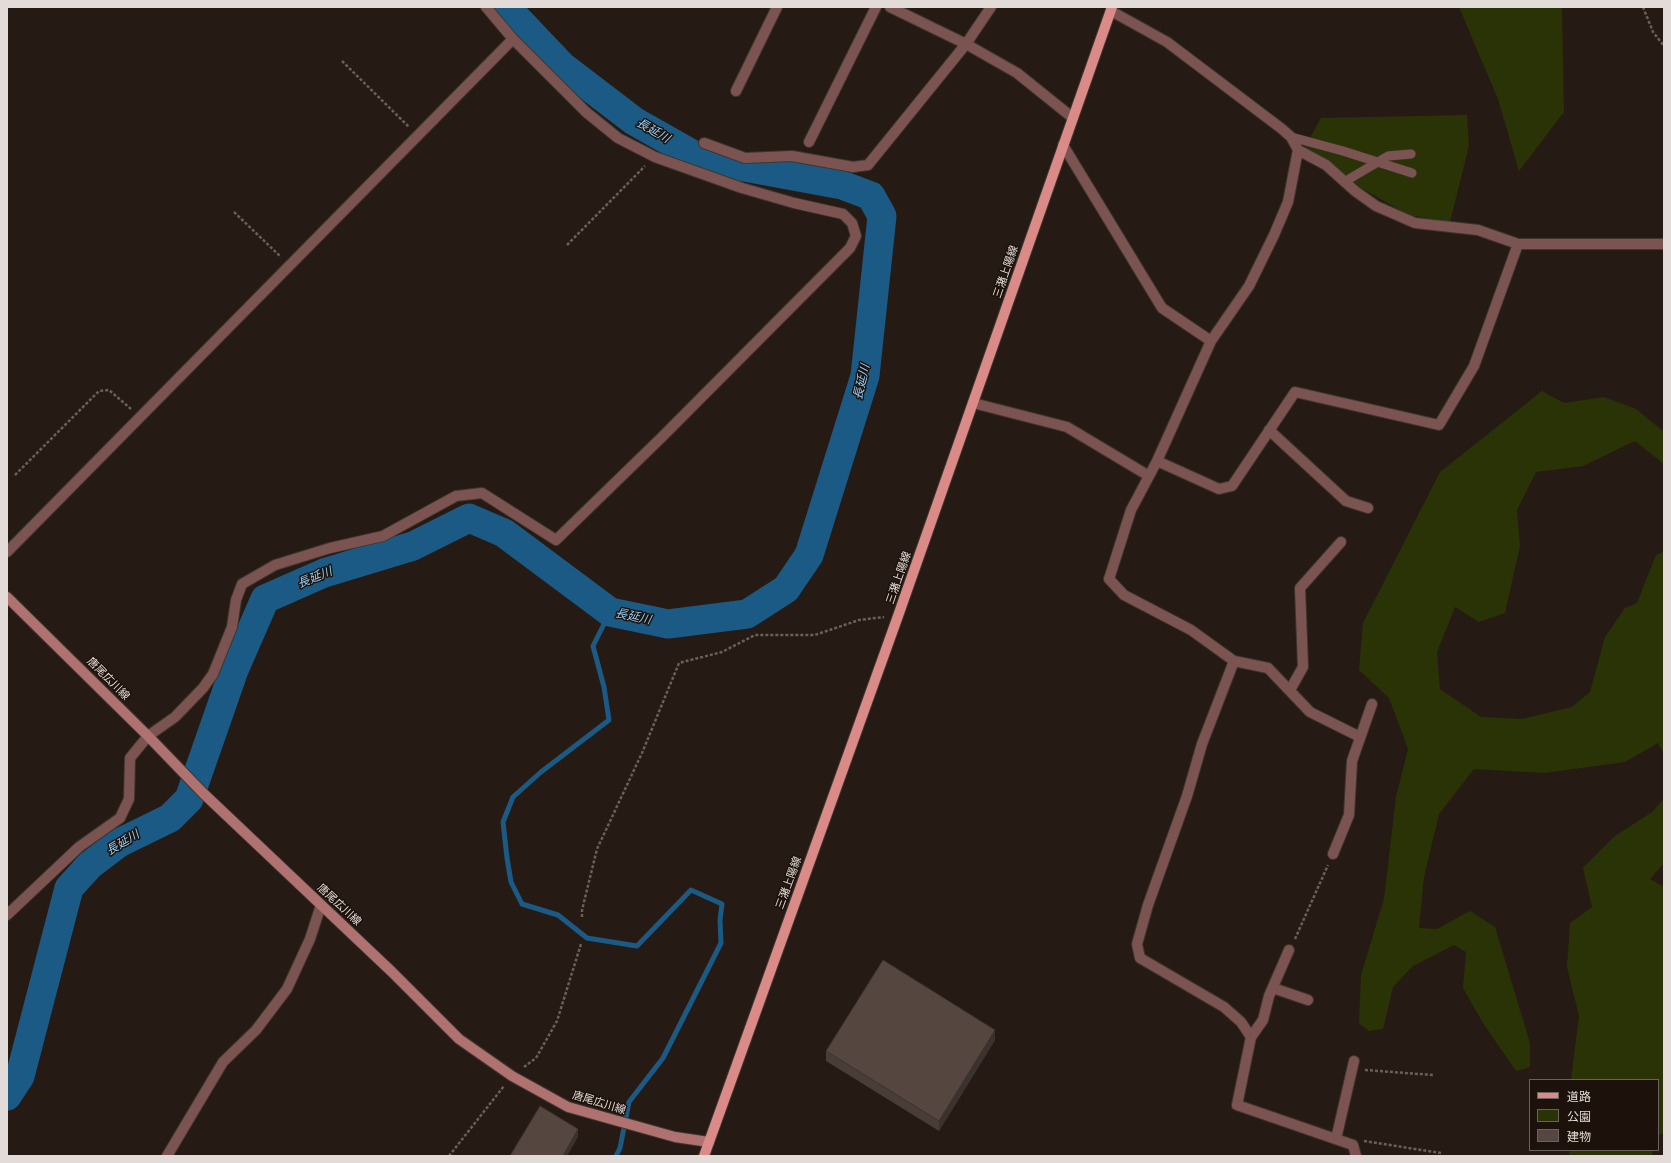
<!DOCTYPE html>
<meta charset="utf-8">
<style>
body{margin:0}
#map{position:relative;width:1671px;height:1163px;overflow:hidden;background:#261b14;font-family:"Fira Sans Condensed","Noto Sans JP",sans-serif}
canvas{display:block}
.frame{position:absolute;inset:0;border:8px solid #e3dbd7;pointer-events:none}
.legend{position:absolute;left:1529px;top:1079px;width:130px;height:72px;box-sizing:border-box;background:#1c120b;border:1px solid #6c625d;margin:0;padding:5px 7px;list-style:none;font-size:12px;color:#e3dbd7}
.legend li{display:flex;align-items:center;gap:8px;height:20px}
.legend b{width:20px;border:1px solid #6c625d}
</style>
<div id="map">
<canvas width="1671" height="1163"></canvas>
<div class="frame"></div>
<ul class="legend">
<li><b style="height:5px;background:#da8a87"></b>道路</li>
<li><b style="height:11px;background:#2a3305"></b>公園</li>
<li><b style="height:11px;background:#554740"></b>建物</li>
</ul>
</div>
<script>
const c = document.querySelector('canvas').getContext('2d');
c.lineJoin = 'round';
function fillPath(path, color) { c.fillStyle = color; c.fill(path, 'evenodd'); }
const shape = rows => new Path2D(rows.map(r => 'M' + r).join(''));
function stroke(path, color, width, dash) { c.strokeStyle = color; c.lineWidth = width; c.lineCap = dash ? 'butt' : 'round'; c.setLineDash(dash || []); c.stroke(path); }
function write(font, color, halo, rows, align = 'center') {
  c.font = font + ' "Fira Sans Condensed","Noto Sans JP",sans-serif'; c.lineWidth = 3; c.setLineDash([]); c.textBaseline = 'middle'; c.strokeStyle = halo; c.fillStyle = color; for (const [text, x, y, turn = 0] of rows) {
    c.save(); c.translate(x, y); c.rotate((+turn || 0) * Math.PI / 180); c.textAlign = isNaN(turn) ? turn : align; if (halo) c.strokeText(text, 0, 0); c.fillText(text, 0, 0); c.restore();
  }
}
fillPath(shape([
 [1459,7,1562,7,1564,112,1519,171,1498,99],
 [1467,115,1469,146,1450,222,1409,215,1354,184,1304,149,1321,118],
 [1542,391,1564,403,1604,397,1636,409,1664,432,1664,464,1635,441,1583,466,1536,472,1517,510,1520,546,1505,613,1479,622,1455,607,1437,652,1440,689,1481,717,1522,719,1572,707,1590,692,1605,637,1625,608,1637,603,1656,555,1664,552,1664,754,1658,743,1625,762,1544,773,1474,769,1439,814,1424,877,1419,928,1437,929,1470,911,1495,927,1530,1043,1530,1067,1516,1071,1483,1023,1463,988,1466,952,1454,945,1413,966,1393,987,1383,1029,1369,1031,1359,1023,1361,975,1384,899,1396,797,1408,749,1389,698,1359,670,1363,623,1440,472],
 [1664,799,1664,863,1650,879,1664,887,1664,1132,1658,1136,1658,1080,1571,1080,1579,1016,1567,967,1570,923,1592,907,1583,868,1615,836,1652,812],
 [1570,1150,1653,1150,1652,1156,1569,1156]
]), '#2a3305');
stroke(shape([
 [610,612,593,646,604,687,609,720,541,772,513,797,503,822,507,858,511,882,522,904,558,915,587,938,637,946,691,890,722,904,720,920,721,943,663,1058,629,1102,620,1148,616,1156]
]), '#1b5a84', 5);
stroke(shape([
 [7,1096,20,1076,69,888,90,865,119,843,170,818,189,799,234,670,265,599,324,573,413,546,469,518,504,533,610,612,668,624,747,614,786,589,809,555,865,376,882,216,871,196,842,185,701,159,634,121,562,66,506,7]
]), '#1b5a84', 29);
const lane = shape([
 [1291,137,1343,151,1412,173],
 [1344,182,1388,156,1411,154]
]);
const street = shape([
 [890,7,966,44,1017,73,1073,118],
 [1111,11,1167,42,1282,129,1291,137,1298,150,1288,202,1274,235,1249,286,1211,341,1157,461,1131,510,1109,579,1124,595,1191,630,1234,661,1268,668,1310,712,1360,737],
 [736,91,777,7],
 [809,142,876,7],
 [704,143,745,158,792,156,853,167,868,165,966,44,991,7],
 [1063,145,1162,308,1211,341],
 [1298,150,1326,165,1355,191,1376,206,1415,223,1478,230,1518,244,1664,244],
 [973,403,1067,427,1149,476],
 [1269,430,1346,501,1368,508],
 [1157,461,1219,489,1232,486,1295,392,1439,425,1474,366,1518,244],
 [7,552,513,39],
 [1234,661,1202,744,1187,796,1148,905,1137,944,1140,958,1224,1007,1241,1022,1251,1037,1237,1105,1353,1145,1356,1156],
 [1290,690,1303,667,1300,588,1341,542],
 [1333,854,1349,815,1352,761,1372,704],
 [7,915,79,847,120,818,129,799,130,758,148,736,175,717,203,688,213,674,232,627,236,600,242,584,275,565,330,548,383,536,456,496,482,493,556,540,663,436,850,248,856,236,852,223,843,214,794,203,742,188,655,157,618,138,586,112,513,39,486,7],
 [1273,988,1308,1000],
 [1251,1037,1263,1020,1269,996,1289,950],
 [1336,1139,1354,1061],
 [167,1156,223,1062,256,1030,287,989,310,939,321,905]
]);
const secondary = shape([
 [7,597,148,736,203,793,392,972,459,1039,512,1076,568,1107,675,1137,709,1142]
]);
const primary = shape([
 [704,1156,898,616,1112,7]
]);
stroke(lane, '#40362f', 10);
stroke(street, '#40362f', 12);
stroke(secondary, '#40362f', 12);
stroke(primary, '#40362f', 12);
stroke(shape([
 [1643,7,1653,32,1664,46],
 [342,61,409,127],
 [234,212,281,257],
 [567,245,645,166],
 [15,475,99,391,109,390,131,409],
 [582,917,582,910,597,849,642,753,679,663,722,652,755,635,815,635,859,620,884,617],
 [1295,939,1328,865],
 [524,1067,536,1058,557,1021,581,944],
 [1365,1070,1433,1075],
 [1364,1141,1441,1153],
 [449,1156,504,1086]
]), '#6a605a', 2.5, [3, 2]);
stroke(lane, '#7b5452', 9);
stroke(street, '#7b5452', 10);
stroke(secondary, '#b07270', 10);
stroke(primary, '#da8a87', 10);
fillPath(shape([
 [995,1040,939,1131,826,1061,826,1051]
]), '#493d37');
fillPath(shape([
 [995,1030,995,1040,939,1131,939,1121],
 [578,1129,578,1137,567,1156,563,1156]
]), '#3c322d');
const building = shape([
 [883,960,995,1030,939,1121,826,1051,883,960],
 [540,1106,578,1129,563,1156,510,1156,540,1106]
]);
fillPath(building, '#554740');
stroke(building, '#3c322d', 1);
write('11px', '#e3dbd7', '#1c120b', [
 ["三潴上陽線",1006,272,-71],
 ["三潴上陽線",899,578,-71],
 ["唐尾広川線",108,679,45],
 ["三潴上陽線",789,883,-70],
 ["唐尾広川線",339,905,43],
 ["唐尾広川線",599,1103,17]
]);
write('italic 12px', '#93cdfa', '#1c120b', [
 ["長延川",653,131,30],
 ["長延川",862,382,-77],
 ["長延川",315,578,-22],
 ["長延川",633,617,12],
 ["長延川",123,843,-31]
]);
</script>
